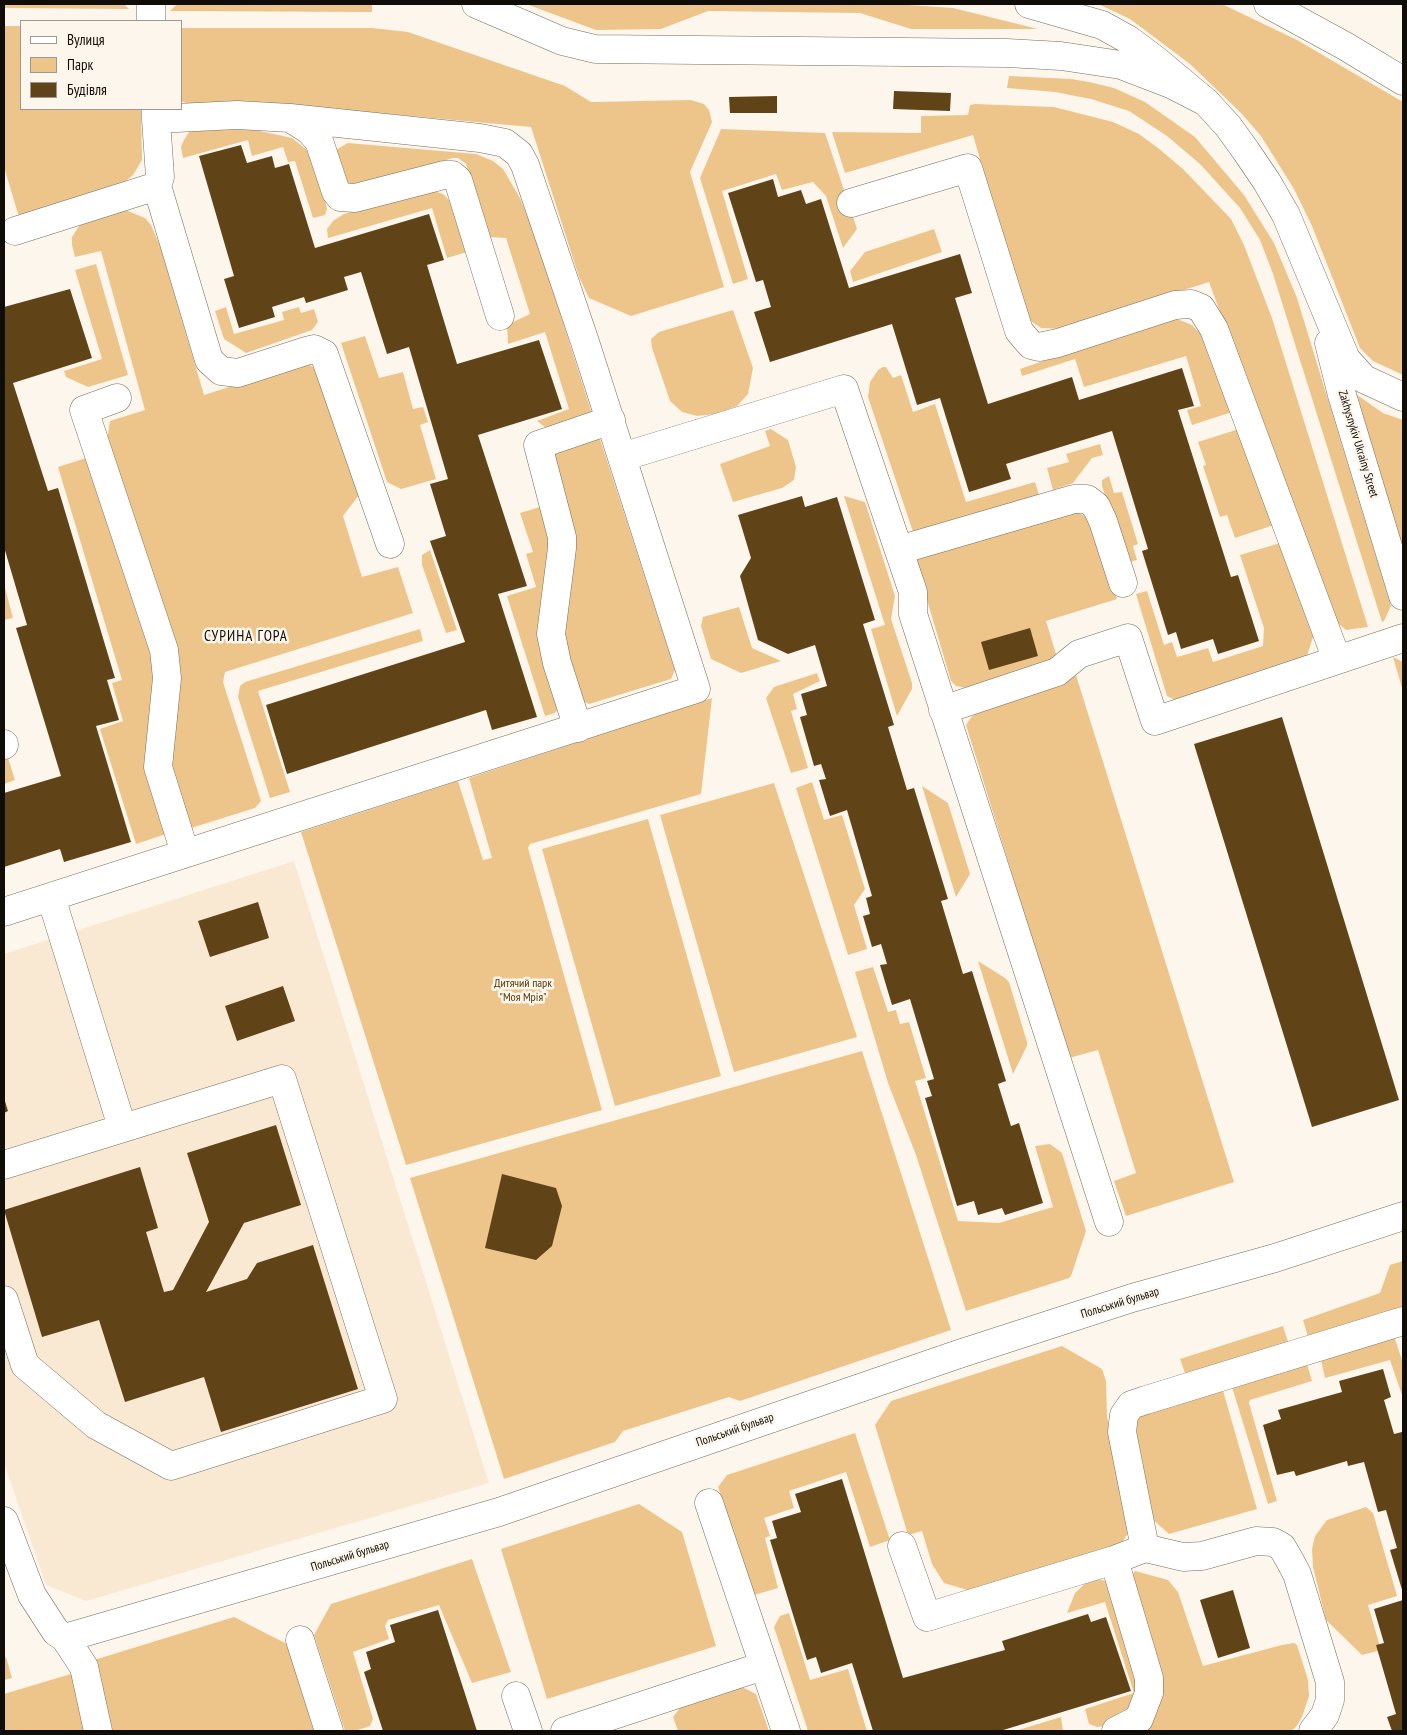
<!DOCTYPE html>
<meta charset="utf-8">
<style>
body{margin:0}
#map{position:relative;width:1407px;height:1735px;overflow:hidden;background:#fdf6ec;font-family:"PT Sans Narrow",sans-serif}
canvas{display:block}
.frame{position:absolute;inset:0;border:5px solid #100c07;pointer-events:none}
.legend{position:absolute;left:20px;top:20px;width:162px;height:90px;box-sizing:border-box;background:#fdf6ec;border:1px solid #9e9890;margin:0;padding:6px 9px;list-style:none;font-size:15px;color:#100c07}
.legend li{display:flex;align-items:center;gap:10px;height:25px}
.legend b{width:25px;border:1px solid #9e9890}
</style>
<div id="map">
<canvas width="1407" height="1735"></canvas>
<div class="frame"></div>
<ul class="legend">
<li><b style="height:6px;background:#fff"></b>Вулиця</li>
<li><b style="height:14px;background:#edc58b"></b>Парк</li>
<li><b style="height:14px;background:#604418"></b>Будівля</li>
</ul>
</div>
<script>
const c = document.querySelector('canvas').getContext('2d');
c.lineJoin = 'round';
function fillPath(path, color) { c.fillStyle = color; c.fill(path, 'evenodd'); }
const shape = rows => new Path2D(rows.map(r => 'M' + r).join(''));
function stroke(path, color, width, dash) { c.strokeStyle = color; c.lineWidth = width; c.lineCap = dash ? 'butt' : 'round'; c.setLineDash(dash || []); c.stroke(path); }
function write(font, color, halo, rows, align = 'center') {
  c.font = font + ' "PT Sans Narrow",sans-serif'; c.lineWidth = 5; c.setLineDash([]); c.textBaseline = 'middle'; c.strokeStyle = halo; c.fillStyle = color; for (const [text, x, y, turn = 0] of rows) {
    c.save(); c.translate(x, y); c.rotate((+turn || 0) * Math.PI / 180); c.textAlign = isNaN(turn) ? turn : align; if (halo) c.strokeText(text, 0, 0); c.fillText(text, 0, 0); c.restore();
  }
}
fillPath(shape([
 [294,861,489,1483,86,1601,46,1585,4,1463,4,954]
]), '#fae9d2');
fillPath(shape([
 [4,4,124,4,129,9,4,8],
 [177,4,372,4,372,12,170,11],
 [526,4,894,4,953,8,1038,29,911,29,860,13,708,11,661,29,596,30],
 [1098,4,1222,4,1297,40,1403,102,1403,375,1373,361,1360,348,1312,226,1294,189,1261,136,1241,113,1190,64,1130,19],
 [4,26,21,26,21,109,141,109,142,160,133,175,126,181,113,188,19,217,4,167],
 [181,28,372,28,408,32,565,86,591,102,691,100,704,104,709,110,712,122,690,172,724,287,631,316,589,298,579,277,531,127,322,108,186,103,181,101],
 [1009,76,1071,79,1089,82,1114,88,1145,102,1195,137,1244,195,1274,243,1297,298,1391,606,1384,621,1382,622,1273,274,1260,240,1240,208,1200,164,1167,136,1129,111,1091,99,1055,92,1007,88],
 [975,104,1054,107,1113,122,1139,134,1158,148,1183,169,1231,219,1244,245,1272,318,1368,627,1346,630,1334,620,1209,282,1060,329,1041,328,1029,320,1009,260,973,135,845,173,832,132,921,133,921,116,968,115,970,105],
 [246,128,292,138,307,150,313,160,325,200,327,209,325,215,313,218,295,161,288,162,283,147,252,156,248,140,183,158,181,147,184,140,189,132,197,129],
 [721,129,825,133,857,229,843,248,826,196,813,182,782,190,776,174,722,191,748,279,733,284,700,178],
 [348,143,476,154,493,161,503,169,520,198,535,234,593,417,550,431,537,421,569,409,545,332,508,344,507,325,530,314,506,238,490,237,466,164,458,158,453,158,361,186,352,186,346,182,334,151],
 [427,189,443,194,449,200,467,252,447,258,432,208,328,238,327,229,333,221,344,214],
 [123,209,145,218,151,225,160,246,204,395,295,366,310,365,316,369,359,495,343,516,362,577,398,567,413,613,225,672,223,682,261,801,255,808,191,828,171,781,177,669,107,441,110,421,145,410,101,251,75,257,72,245,72,237,81,223],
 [934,229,942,252,853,282,850,271,865,252],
 [96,264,128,375,88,387,66,377,64,371,102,359,75,270],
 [226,307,234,334,284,320,282,312,299,307,301,313,314,309,318,322,312,330,246,353,224,339,215,311],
 [733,310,753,368,748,394,737,406,715,414,697,416,682,412,670,401,652,348,651,339,659,332],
 [1172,317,1192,325,1204,338,1232,412,1192,425,1187,410,1201,406,1186,356,1084,387,1075,359,1022,376,1020,369],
 [365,336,379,378,403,372,413,409,423,407,428,422,420,425,436,479,401,489,387,482,341,343],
 [883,367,886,367,893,378,901,375,913,412,935,404,966,502,1035,482,1040,498,914,535,868,397,870,382,878,370],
 [1357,395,1383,413,1403,420,1403,550],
 [771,429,788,440,796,467,794,480,782,488,733,502,720,464,770,446,765,431],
 [1239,429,1274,525,1235,538,1227,515,1220,517,1203,466,1206,465,1198,442],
 [599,436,675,670,671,679,589,704,577,699,560,642,551,461,556,450],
 [1100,444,1103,455,1092,458,1073,483,1053,490,1047,468,1069,462,1066,454],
 [89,457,154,656,166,834,136,844,100,729,123,721,112,683,122,680,58,467],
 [1109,476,1114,493,1122,492,1138,544,1133,546,1137,560,1127,563,1102,486,1102,480],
 [844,496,865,502,895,596,891,619,912,683,912,689,897,716,871,629,885,625],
 [540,507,549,536,562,704,555,713,545,716,507,596,536,587,526,554,533,552,520,513],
 [1067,513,1079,513,1088,518,1093,524,1117,599,1046,621,1056,654,1051,662,966,688,956,686,951,681,914,556],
 [1280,543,1312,630,1313,637,1307,656,1175,700,1167,696,1136,594,1147,591,1164,645,1172,642,1177,657,1208,648,1213,662,1263,646,1264,628,1240,555],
 [430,550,457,630,446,633,422,565,422,555],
 [4,584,13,618,4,620],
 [739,607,752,648,781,661,741,673,711,659,701,626,703,617],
 [420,629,423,641,258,691,290,792,270,798,238,697,240,686,245,682],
 [1393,657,1403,662,1403,691],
 [817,673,820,681,793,694,797,709,791,711,808,768,791,773,766,698,774,687],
 [1076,675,1234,1182,1126,1216,1114,1181,1136,1173,1098,1050,1069,1058,966,725,972,716,985,709],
 [712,698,701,794,530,844,528,848,602,1110,406,1165,301,832,458,781,483,860,492,858,469,778],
 [7,755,15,780,4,784,4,756],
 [812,782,824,820,842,815,865,889,854,905,867,949,848,955,796,788],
 [774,783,857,1037,734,1072,660,815],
 [922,786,948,803,970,874,956,897],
 [648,819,721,1076,615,1106,542,849],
 [978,961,1005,978,1009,982,1027,1042,1027,1046,1013,1074],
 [873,967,888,1012,896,1010,900,1024,909,1022,926,1078,915,1081,958,1221,999,1223,1053,1207,1035,1146,1050,1144,1062,1153,1086,1231,1071,1276,1069,1278,966,1311,916,1155,888,1083,855,972],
 [862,1051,951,1330,740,1401,729,1397,623,1431,615,1442,504,1479,410,1178],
 [1403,1261,1403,1312,1309,1340,1303,1320,1380,1293,1390,1265],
 [1283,1326,1289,1345,1187,1379,1180,1359],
 [1394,1336,1403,1363,1403,1398,1390,1360,1325,1378,1321,1360],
 [1062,1346,1102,1369,1106,1381,1107,1416,1125,1503,1128,1533,1123,1541,1116,1546,981,1588,967,1590,944,1583,932,1564,922,1531,908,1535,875,1425,891,1401],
 [1307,1364,1312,1381,1250,1400,1249,1403,1277,1501,1268,1504,1232,1387],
 [1222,1387,1257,1509,1169,1534,1151,1518,1135,1446,1137,1421,1140,1413],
 [855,1433,890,1540,870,1547,846,1472,789,1491,794,1508,764,1518,770,1536,765,1538,778,1588,754,1595,718,1487,727,1475],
 [639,1504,682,1532,716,1646,547,1699,501,1549],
 [1366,1507,1373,1513,1397,1596,1368,1605,1381,1650,1362,1655,1326,1620,1313,1567,1312,1549,1315,1536,1327,1520],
 [472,1559,511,1672,472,1683,439,1605,388,1620,385,1626,389,1639,353,1652,373,1719,370,1726,355,1731,345,1731,314,1635,331,1604],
 [1135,1571,1168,1580,1178,1592,1203,1666,1282,1645,1294,1643,1297,1645,1308,1680,1309,1696,1302,1717,1296,1727,1291,1731,1139,1731,1132,1575],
 [1096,1578,1108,1582,1140,1680,1128,1713,1106,1726,1097,1727,1089,1724,1085,1709,1134,1693,1105,1602,1067,1613,1075,1593,1090,1579],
 [789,1613,810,1680,848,1669,867,1731,808,1731,774,1627,780,1616],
 [234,1617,287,1644,314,1731,109,1731,94,1660],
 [6,1657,12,1678,4,1680,4,1658],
 [74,1673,86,1731,4,1731,4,1694],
 [726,1687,744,1688,756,1694,769,1731,678,1731,673,1717,683,1704],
 [1061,1717,1063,1731,1015,1731]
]), '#edc58b');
fillPath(shape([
 [894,91,951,93,950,111,893,109],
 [777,96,777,113,730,113,729,97],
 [241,145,247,163,272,156,275,168,289,164,315,248,429,214,444,260,427,265,457,364,539,340,562,409,478,435,527,586,498,594,537,717,492,730,486,710,287,774,266,705,465,642,430,541,446,536,430,484,448,479,409,347,387,354,361,272,344,277,348,290,306,303,304,297,272,307,275,317,239,328,224,279,234,276,199,156],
 [773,179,778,197,801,190,806,204,821,199,849,288,960,254,972,293,955,298,988,404,1072,377,1079,400,1182,368,1194,406,1178,410,1231,577,1238,575,1259,641,1218,654,1213,639,1181,649,1176,632,1168,635,1142,551,1148,549,1112,431,1006,464,1011,479,969,492,940,398,917,405,892,324,770,362,754,312,771,307,763,280,756,282,728,193],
 [70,289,92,358,13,383,48,491,58,488,115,678,107,680,119,720,96,726,131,842,64,862,60,849,4,867,4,793,61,776,16,628,27,625,4,547,4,307],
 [802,496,805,507,837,497,875,620,863,624,894,725,888,727,907,790,914,788,948,899,941,901,963,974,972,971,1006,1081,998,1084,1011,1126,1019,1123,1043,1203,1005,1215,1002,1208,978,1215,974,1201,957,1206,925,1098,932,1096,927,1081,934,1079,910,999,892,1005,880,965,887,964,881,944,872,947,863,916,870,914,866,898,872,896,847,810,830,816,819,780,826,779,821,764,814,766,800,717,807,715,801,694,827,686,815,645,788,654,758,640,740,576,751,558,738,515],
 [1030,628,1038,656,989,670,981,642],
 [1282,717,1399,1100,1312,1127,1194,744],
 [258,902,269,938,210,957,198,921],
 [283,986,295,1021,237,1041,225,1006],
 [4,1098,8,1111,4,1113],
 [276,1125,301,1205,244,1223,206,1292,247,1279,257,1263,313,1245,358,1389,221,1432,204,1377,125,1402,99,1320,42,1337,4,1210,140,1167,158,1228,146,1232,164,1292,173,1290,209,1222,187,1153],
 [502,1174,556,1188,562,1206,552,1246,536,1260,485,1248],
 [1383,1369,1391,1397,1384,1400,1394,1434,1402,1432,1403,1437,1403,1593,1390,1550,1397,1548,1386,1510,1378,1512,1364,1462,1348,1466,1347,1461,1296,1476,1294,1471,1277,1475,1263,1425,1281,1419,1278,1410,1342,1392,1339,1381],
 [842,1479,903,1678,1005,1650,1002,1641,1088,1614,1091,1622,1106,1617,1131,1691,1000,1731,873,1731,852,1663,821,1673,816,1657,807,1660,770,1540,777,1538,772,1521,801,1512,795,1494],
 [1233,1590,1250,1648,1218,1658,1200,1600],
 [1403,1600,1403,1731,1392,1731,1387,1717,1396,1714,1376,1645,1384,1643,1374,1609],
 [438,1610,477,1731,383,1731,364,1672,371,1669,366,1652,395,1642,390,1625]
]), '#604418');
const minor = shape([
 [151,4,151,21],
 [476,4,562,41,595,49,1007,53,1061,56,1121,65,1173,85,1206,102],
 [1029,4,1102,25,1129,40,1157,61,1206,102,1228,126,1246,151,1267,182,1286,215,1346,359,1364,379,1403,397],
 [1268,4,1345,46,1403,81],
 [290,118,309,130,319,141,336,192,340,197,355,198,444,175,452,175,458,180,500,316],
 [157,186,209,360,221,371,238,373,306,351,314,349,324,354,390,544],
 [851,203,968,168,1019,331,1031,345,1039,347,1058,343,1175,305,1191,304,1201,308,1214,329,1337,660],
 [15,231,157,186,160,177,156,119],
 [1329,343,1342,395,1403,596],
 [117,398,84,410,164,650,167,678,158,767,185,853],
 [622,457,844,389,913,592,913,614,1109,1222],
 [899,550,1074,499,1087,499,1096,506,1103,521,1123,583],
 [943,710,1057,672,1079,654,1128,638,1155,721,1403,638],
 [578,728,557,663,551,634,562,548,562,537,538,445,611,420],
 [4,744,4,745],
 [51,897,122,1127],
 [4,912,696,689,585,342,525,165,519,154,505,143,480,138,290,118,237,115,156,119,156,109],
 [4,1165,282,1079,383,1399,171,1466,96,1425,25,1365,4,1300],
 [709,1503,786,1731],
 [4,1521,32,1595,56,1632,65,1638,84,1667,98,1731],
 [902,1546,927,1617,1114,1560,1145,1548],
 [1114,1560,1149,1678,1149,1693,1139,1719,1116,1731],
 [65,1638,499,1512,959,1354,1132,1298,1275,1258,1403,1216],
 [300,1640,329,1731],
 [516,1696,528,1731],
 [565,1731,763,1666],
 [1313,1731,1325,1715,1330,1700,1330,1682,1297,1574,1289,1559,1282,1547,1273,1542,1256,1541,1202,1556,1183,1557,1145,1548,1122,1432,1124,1415,1131,1405,1146,1400,1403,1321]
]);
stroke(minor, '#776d5e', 29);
stroke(minor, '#fff', 28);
write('12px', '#100c07', '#fdf6ec', [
 ["Zakhysnykiv Ukrainy Street",1358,444,73],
 ["Польський бульвар",1120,1303,-17],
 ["Польський бульвар",735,1430,-19],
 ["Польський бульвар",350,1556,-17]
]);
write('12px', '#543909', '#fdf6ec', [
 ["Дитячий парк",523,984],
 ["\"Моя Мрія\"",523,998]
]);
c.letterSpacing = '1px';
write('15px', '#100c07', '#fdf6ec', [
 ["СУРИНА ГОРА",246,637]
]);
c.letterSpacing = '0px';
</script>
